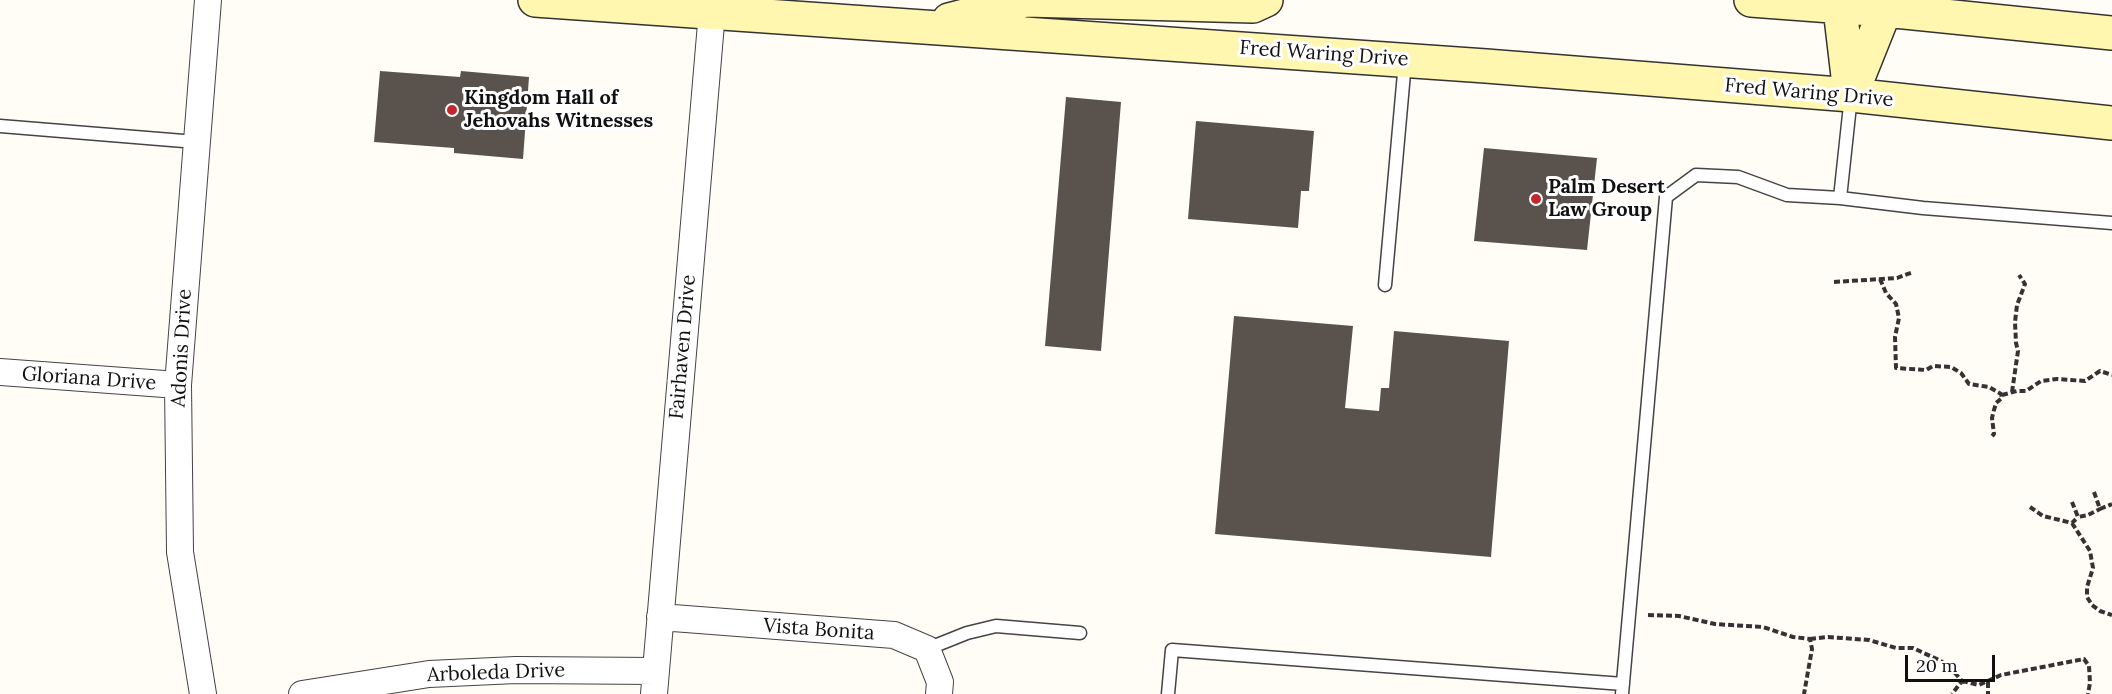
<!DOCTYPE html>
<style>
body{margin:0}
#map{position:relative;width:2112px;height:694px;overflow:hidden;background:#fffdf5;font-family:Lora,serif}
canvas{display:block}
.scale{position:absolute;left:1905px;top:655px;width:90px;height:27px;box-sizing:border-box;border:3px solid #111;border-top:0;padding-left:8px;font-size:18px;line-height:21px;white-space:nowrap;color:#111;-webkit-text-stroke:4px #fff;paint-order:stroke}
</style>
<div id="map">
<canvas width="2112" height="694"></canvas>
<div class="scale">20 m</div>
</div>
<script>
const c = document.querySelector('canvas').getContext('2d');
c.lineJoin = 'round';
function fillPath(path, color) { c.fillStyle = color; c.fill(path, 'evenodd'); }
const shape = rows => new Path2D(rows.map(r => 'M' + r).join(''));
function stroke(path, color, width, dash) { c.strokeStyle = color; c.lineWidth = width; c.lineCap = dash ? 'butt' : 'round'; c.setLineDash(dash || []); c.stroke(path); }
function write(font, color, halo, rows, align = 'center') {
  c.font = font + ' Lora,serif'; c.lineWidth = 6; c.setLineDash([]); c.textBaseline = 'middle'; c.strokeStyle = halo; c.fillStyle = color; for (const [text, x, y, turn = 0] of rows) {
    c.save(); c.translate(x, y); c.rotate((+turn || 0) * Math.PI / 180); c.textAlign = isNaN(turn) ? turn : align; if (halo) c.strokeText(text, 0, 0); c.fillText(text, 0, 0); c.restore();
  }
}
fillPath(shape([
 [380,71,460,77,461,71,529,77,523,159,454,153,454,148,374,142],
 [1066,97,1121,102,1101,351,1045,346],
 [1196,121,1314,131,1309,191,1301,191,1298,228,1188,219],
 [1484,148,1597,158,1587,250,1474,241],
 [1234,316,1353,326,1345,408,1379,411,1381,388,1389,388,1394,331,1509,341,1491,557,1215,534]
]), '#5a524d');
const lane = shape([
 [1851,96,1840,198,1923,208,2112,223],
 [0,126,196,142],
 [1385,285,1405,62],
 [927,649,967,633,996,626,1080,633],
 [1168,694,1172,650,1623,684],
 [1622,694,1666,197,1696,175,1738,177,1787,195,1840,198]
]);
const street = shape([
 [0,372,178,385],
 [660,617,894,635,927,649,940,682,939,694],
 [203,694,180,552,178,385,208,0],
 [302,694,429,674,516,670,656,671],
 [654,694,713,0]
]);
const secondary = shape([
 [535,0,1486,66,1851,95,2112,123],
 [1751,0,1885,10,2112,33],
 [1839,0,1850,93],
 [949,20,1026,0,1253,6,1266,0],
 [1851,95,1885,10,1887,0]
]);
stroke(lane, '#444', 15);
stroke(street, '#444', 28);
stroke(secondary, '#333', 36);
stroke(shape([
 [1880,279,1886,293,1896,304,1899,318,1895,337,1896,368,1926,370,1933,366,1951,367,1961,373,1969,384,1989,387,2001,394,2002,398,1996,403,1994,410,1992,418,1994,434,1992,436],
 [1834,282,1897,278,1913,272],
 [2012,392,2018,351,2016,343,2015,322,2017,305,2025,284,2019,275],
 [2002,395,2017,391,2026,391,2041,381,2057,379,2085,381,2100,371,2112,375],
 [2094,492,2100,509,2112,504],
 [2072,502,2078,517,2088,515,2100,509],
 [2030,507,2043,516,2072,523,2078,517],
 [2072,523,2090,551,2093,568,2087,587,2087,597,2092,605,2100,611,2112,615],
 [1648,615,1679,616,1715,624,1763,627,1793,637,1810,639,1812,649,1804,694],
 [1810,639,1828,637,1869,640,1896,648,1913,648,1941,661,1954,672,1962,681,1952,694],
 [1962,681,1979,685,2001,675,2084,659,2089,666,2090,683,2088,694],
 [1988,682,1988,694]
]), '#333', 4, [6, 3]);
stroke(lane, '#fff', 12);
stroke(street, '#fff', 26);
stroke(secondary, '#fff6b0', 33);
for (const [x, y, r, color] of [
 [452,110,6,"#c4262e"],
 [1536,199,6,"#c4262e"]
]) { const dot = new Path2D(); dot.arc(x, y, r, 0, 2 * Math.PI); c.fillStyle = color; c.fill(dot); stroke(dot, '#fff', 2); }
write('20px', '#111', '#fff', [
 ["Fred Waring Drive",1324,54,4],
 ["Fred Waring Drive",1809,93,5],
 ["Fairhaven Drive",683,347,-85],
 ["Adonis Drive",182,348,-87],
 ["Gloriana Drive",89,379,4],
 ["Vista Bonita",819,630,4],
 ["Arboleda Drive",496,673,-2]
]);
write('bold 20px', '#111', '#fff', [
 ["Kingdom Hall of",464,98],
 ["Jehovahs Witnesses",464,121],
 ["Palm Desert",1548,187],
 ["Law Group",1548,210]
], 'left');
</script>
